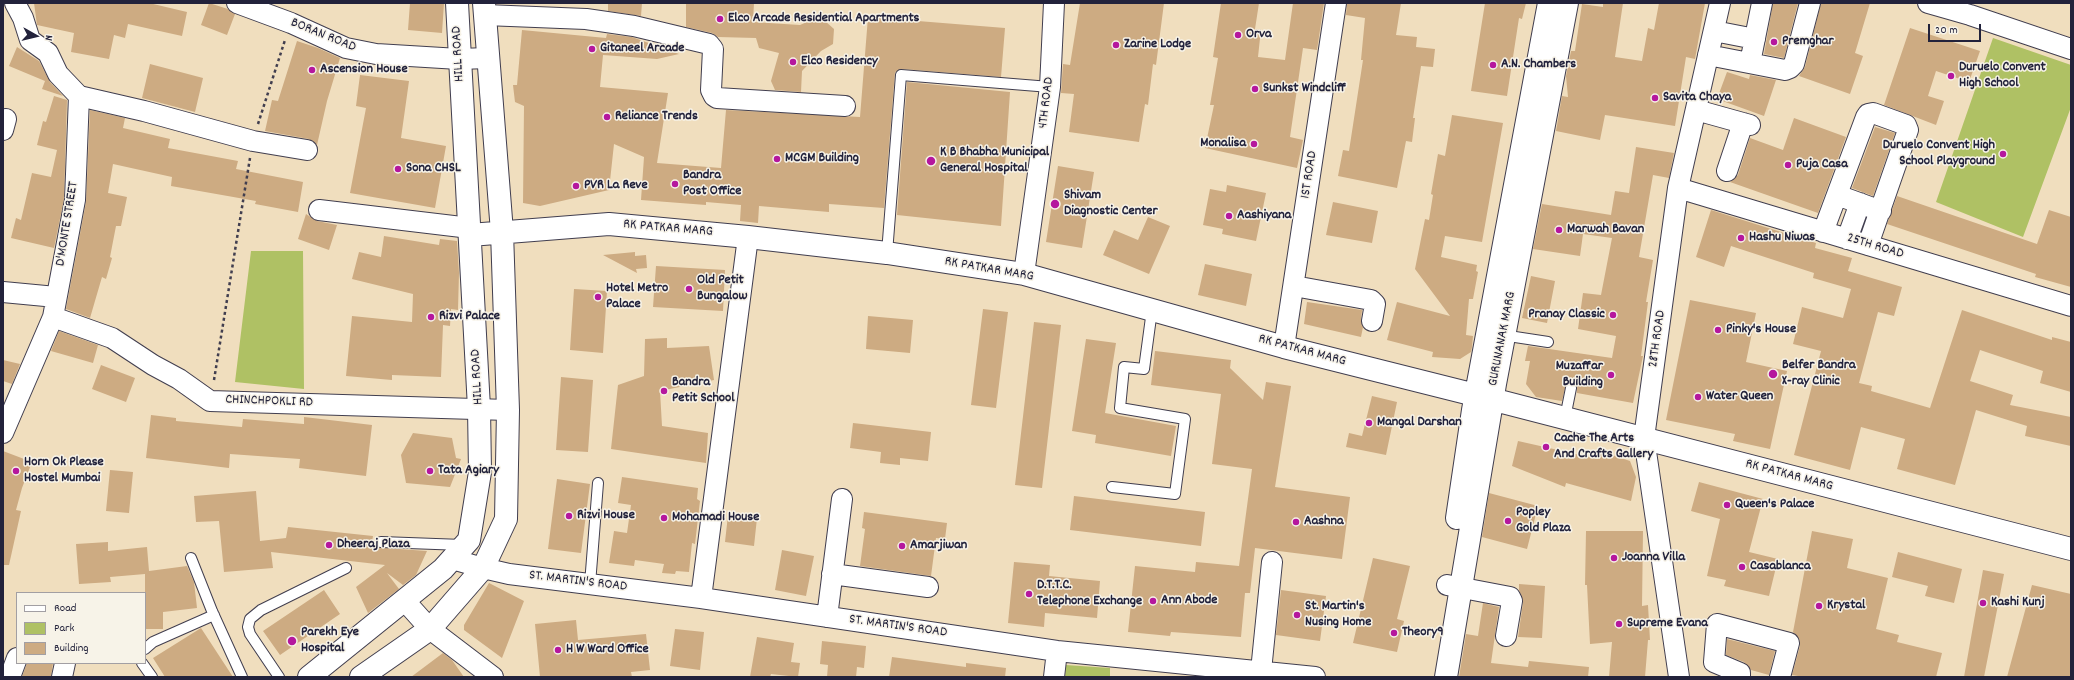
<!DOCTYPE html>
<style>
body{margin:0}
#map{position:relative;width:2074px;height:680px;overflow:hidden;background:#f0debe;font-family:Dekko,sans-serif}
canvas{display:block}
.frame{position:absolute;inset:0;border:4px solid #22223b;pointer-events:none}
.legend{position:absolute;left:16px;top:592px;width:130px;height:72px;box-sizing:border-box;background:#f7f3e8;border:1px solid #a29fa3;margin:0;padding:5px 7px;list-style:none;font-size:12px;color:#22223b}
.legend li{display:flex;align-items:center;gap:8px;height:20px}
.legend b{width:20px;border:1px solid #a29fa3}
.north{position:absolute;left:16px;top:16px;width:40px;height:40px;-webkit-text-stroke:3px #f7f3e8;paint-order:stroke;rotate:98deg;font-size:11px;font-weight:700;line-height:16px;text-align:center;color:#22223b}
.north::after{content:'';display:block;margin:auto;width:14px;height:18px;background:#22223b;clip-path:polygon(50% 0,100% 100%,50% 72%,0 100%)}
.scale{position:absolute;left:1928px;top:24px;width:53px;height:18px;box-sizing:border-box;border:2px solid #22223b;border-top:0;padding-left:5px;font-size:12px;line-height:14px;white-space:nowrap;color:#22223b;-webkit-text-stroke:3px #f7f3e8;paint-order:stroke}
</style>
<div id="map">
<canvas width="2074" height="680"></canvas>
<div class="frame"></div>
<ul class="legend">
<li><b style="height:5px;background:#fff"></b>Road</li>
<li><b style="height:11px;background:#afc164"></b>Park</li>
<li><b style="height:11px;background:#cdab82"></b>Building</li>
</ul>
<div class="north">N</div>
<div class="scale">20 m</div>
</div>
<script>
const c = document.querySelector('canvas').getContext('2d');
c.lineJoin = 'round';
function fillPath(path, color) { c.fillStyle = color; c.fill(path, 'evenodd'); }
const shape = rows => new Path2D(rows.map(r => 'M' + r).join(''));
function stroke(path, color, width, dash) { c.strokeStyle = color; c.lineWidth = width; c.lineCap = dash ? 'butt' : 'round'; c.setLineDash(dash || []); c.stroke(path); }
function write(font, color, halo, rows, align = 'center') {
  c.font = font + ' Dekko,sans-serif'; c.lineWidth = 3; c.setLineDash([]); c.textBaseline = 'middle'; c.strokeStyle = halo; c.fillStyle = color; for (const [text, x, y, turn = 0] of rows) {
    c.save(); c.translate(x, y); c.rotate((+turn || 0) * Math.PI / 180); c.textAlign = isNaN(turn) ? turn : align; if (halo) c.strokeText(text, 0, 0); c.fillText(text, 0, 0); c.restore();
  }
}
fillPath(shape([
 [1993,38,2071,65,2071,107,2023,237,1936,202],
 [251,251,303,251,304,389,235,382],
 [1066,665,1110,668,1110,677,1065,677]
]), '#afc164');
fillPath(shape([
 [34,3,149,3,187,12,182,36,128,24,125,38,114,35,109,59,71,52,74,33,37,25],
 [209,3,228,9,235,14,227,35,201,25],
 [410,3,444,3,442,33,408,30],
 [608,3,642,3,641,16,608,11],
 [686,3,754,3,753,22,800,25,814,19,825,21,834,29,833,44,821,51,802,71,801,92,775,90,771,81,779,53,759,48,756,38,718,37,712,33,686,27],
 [1080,3,1164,3,1156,65,1153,64,1148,105,1145,104,1139,142,1069,132,1074,94,1061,93,1063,64,1070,65],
 [1221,3,1259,3,1255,29,1261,29,1258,57,1285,60,1293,3,1324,3,1317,50,1303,48,1290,137,1303,140,1297,168,1205,148,1214,105,1210,105,1218,58,1213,57],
 [1347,3,1401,3,1396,35,1417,37,1416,47,1435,49,1433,67,1421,66,1413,118,1415,118,1412,142,1406,141,1397,188,1338,176,1343,150,1349,151,1363,60,1361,60,1365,18,1346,15],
 [1485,3,1526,3,1522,19,1519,18,1507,96,1471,91],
 [1603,3,1623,3,1615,57,1642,61,1648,28,1654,30,1659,3,1705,3,1695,59,1686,57,1675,126,1605,115,1600,140,1556,131,1562,96,1568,97,1566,76,1571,51,1575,51,1582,4,1603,7],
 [1773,3,1798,3,1784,58,1764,54],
 [1821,3,1870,3,1855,53,1863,56,1850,94,1799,76,1805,67],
 [868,17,1005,28,1001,77,902,69,895,72,884,208,829,204,829,212,759,206,758,223,740,221,741,205,706,202,706,205,641,200,644,157,614,144,609,190,540,206,523,203,524,106,515,102,513,85,517,85,522,30,606,38,607,34,632,37,679,54,657,59,603,55,600,87,668,93,657,163,721,168,726,110,860,117],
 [1910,28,1980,51,1969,82,1936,71,1928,96,1944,101,1936,125,1884,105],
 [297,41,318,48,340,58,327,101,317,145,309,139,265,131,272,100,278,101],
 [17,47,39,61,50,82,63,96,42,89,45,81,9,66],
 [150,64,203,78,195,112,142,98],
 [1727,72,1749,79,1750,75,1776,80,1764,116,1717,99],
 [360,75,409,81,401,138,446,146,435,208,350,193,366,108,356,106],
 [907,82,1010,92,1001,226,897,215],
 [54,96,67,100,64,199,54,248,11,238,16,218,21,220,32,173,51,177,57,150,37,145,43,121,46,122],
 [90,110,125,118,123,128,170,139,168,148,238,161,236,169,303,182,298,212,255,204,256,201,171,186,172,177,113,164,108,193,127,197,121,226,116,226,110,257,112,258,106,279,102,277,90,318,66,309,86,202],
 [1452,115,1503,123,1482,242,1445,236,1441,257,1477,265,1476,271,1478,272,1473,299,1469,299,1466,335,1473,336,1472,347,1471,352,1460,359,1432,357,1433,352,1387,340,1397,302,1450,316,1415,269,1425,219,1429,220,1433,195,1431,194,1438,154,1445,156],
 [1794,118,1846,137,1818,213,1730,182,1738,175,1750,138,1783,150],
 [1875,127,1895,133,1873,196,1852,188],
 [1636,147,1674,153,1669,178,1653,175,1639,257,1653,260,1646,302,1648,302,1641,356,1643,356,1633,403,1577,393,1577,386,1572,382,1566,384,1562,401,1536,397,1526,384,1530,361,1525,361,1528,346,1612,358,1616,336,1578,329,1583,293,1601,295,1612,238,1583,234,1580,256,1533,249,1542,204,1611,215,1615,191,1629,193],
 [1058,166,1094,172,1082,248,1046,242],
 [1227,185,1266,193,1256,241,1222,234,1223,229,1203,225,1210,189,1226,192],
 [1897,196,2037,244,2049,210,2071,217,2071,287,2035,277,2036,274,1887,224],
 [1333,202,1378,211,1372,243,1326,235],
 [1711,210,1816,243,1815,248,1852,258,1848,271,1902,287,1894,316,1878,312,1859,383,1872,386,1871,391,1930,408,1962,310,2052,340,2052,337,2071,342,2071,392,2040,383,2043,371,1980,350,1970,381,2013,395,2010,405,2071,417,2071,446,2025,436,2027,426,1976,410,1955,485,1897,469,1905,439,1861,427,1850,470,1794,455,1821,351,1793,344,1802,307,1843,318,1851,289,1813,278,1814,273,1731,246,1724,267,1696,257],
 [306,214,317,221,337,225,329,250,298,239],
 [1148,217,1170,226,1149,274,1103,255,1114,230,1138,240],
 [384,236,439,245,440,239,457,241,459,273,458,310,451,309,450,326,443,325,441,377,392,375,392,380,346,376,352,316,412,322,413,294,352,279,359,252,381,257],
 [635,252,635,256,646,255,647,268,636,269,637,273,603,255],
 [1205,264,1252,274,1246,306,1198,295],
 [656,266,725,270,723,311,653,307],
 [1531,276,1555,281,1547,323,1522,318],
 [574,289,607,291,603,353,570,350],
 [1690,300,1756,313,1746,362,1787,371,1770,449,1733,441,1735,434,1666,420],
 [1307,302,1362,310,1361,319,1363,327,1361,337,1304,324],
 [983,309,1008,312,996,408,971,405],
 [868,316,913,320,910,353,866,349],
 [1034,322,1061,325,1042,488,1015,485],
 [59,331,98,345,93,363,51,351],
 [667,338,667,348,709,346,714,380,660,391,662,426,708,433,706,463,611,449,618,385,644,376,645,339],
 [1086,339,1116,343,1105,413,1176,426,1171,456,1095,443,1096,435,1072,431],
 [1155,351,1231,360,1230,368,1263,400,1266,382,1291,386,1275,487,1350,497,1342,559,1255,548,1250,593,1245,593,1241,637,1171,632,1170,636,1128,632,1135,566,1195,572,1196,562,1239,566,1252,469,1212,464,1221,394,1151,385],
 [3,360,20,364,12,384,3,381],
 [101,365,135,378,126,402,92,389],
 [561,377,593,380,588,452,556,450],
 [1372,396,1397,402,1386,455,1346,447,1349,433,1362,436],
 [151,415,176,418,176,421,242,427,243,419,304,424,304,417,372,425,366,476,299,468,300,459,230,454,229,468,146,458],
 [853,423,931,432,928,461,900,458,900,465,880,463,881,452,850,448],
 [413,433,452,438,456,458,461,459,450,487,406,483,401,455],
 [1518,441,1598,459,1600,451,1630,461,1636,477,1631,501,1566,483,1565,487,1512,466],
 [3,451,32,462,22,488,16,510,21,511,9,565,3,565],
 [110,470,133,472,129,513,106,511],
 [622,477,698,488,697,499,700,501,695,544,692,543,689,572,676,571,675,574,662,573,664,564,635,560,634,566,609,563,614,531,627,533,631,505,618,503],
 [557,479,590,484,581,553,548,549],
 [1699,482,1763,499,1749,552,1778,559,1769,596,1724,586,1726,580,1707,576,1720,519,1691,511],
 [256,491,260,541,286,538,288,527,373,536,371,547,427,551,416,575,403,585,387,573,399,589,368,613,356,587,385,565,271,552,273,568,224,572,219,521,196,522,194,496],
 [1489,493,1538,506,1527,549,1482,537],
 [1074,496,1205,512,1201,546,1070,530],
 [864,512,947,523,945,539,936,538,931,576,860,566,865,529,862,528],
 [728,515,757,518,754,546,725,542],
 [1586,531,1643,531,1642,606,1648,605,1650,640,1648,640,1645,677,1609,677,1612,642,1590,644,1587,585,1585,585],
 [1812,531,1853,539,1847,568,1888,578,1876,629,1899,635,1897,642,1942,653,1936,677,1804,677,1792,675,1800,646,1800,640,1793,632],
 [108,542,108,551,147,547,149,571,187,566,194,582,197,608,163,612,163,629,145,629,145,574,110,577,111,582,79,584,76,544],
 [782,550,814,556,806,596,775,590],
 [1898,552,1962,569,1954,603,1925,596,1928,586,1892,577],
 [1373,558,1410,566,1397,619,1404,621,1397,652,1353,643],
 [1014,562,1050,565,1049,576,1100,581,1097,618,1045,613,1044,627,1008,623],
 [1983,570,2004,574,1984,677,1964,677],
 [489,583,524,601,502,658,464,630,464,625],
 [1519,584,1545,586,1542,638,1518,637,1523,603,1519,590],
 [2032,585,2071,594,2071,677,2007,677],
 [324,590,340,614,280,655,263,631],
 [1281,590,1326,596,1320,641,1276,635],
 [1483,603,1499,607,1491,663,1528,667,1529,661,1589,667,1588,677,1459,677,1466,634,1478,636],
 [576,620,578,640,646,634,650,670,631,672,632,677,540,677,535,624],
 [201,628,233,677,165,677,153,658],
 [675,629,704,632,700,670,670,666],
 [757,637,794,643,791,662,800,663,798,677,771,674,770,677,750,677],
 [1727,639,1775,651,1769,675,1751,670,1744,662,1726,655],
 [822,641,866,646,864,668,857,667,856,677,827,677,828,665,820,664],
 [443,653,452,660,464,677,411,677],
 [892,657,966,667,966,663,1006,668,1005,677,889,677],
 [27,663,53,663,51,677,22,677]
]), '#cdab82');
const lane = shape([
 [887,253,901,75,1050,87],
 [1502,335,1548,342],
 [1565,418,1571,388],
 [1112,487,1175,494,1185,419,1120,408,1124,367,1144,369,1152,310],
 [381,542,463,545],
 [191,558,212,611,242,677],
 [590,584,598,483],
 [145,649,153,642,214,615],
 [142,663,152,677],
 [279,677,250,634,248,627,250,619,261,610,346,568]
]);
const street = shape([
 [237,3,291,23,346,48,376,54,459,59,488,58],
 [1928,3,1970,15,2071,49],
 [485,15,586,19,634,26,709,44,713,49,711,90,714,96,717,98,845,106],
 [1714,31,1755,39],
 [1708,55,1785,70,1790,68,1794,64,1810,3],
 [1750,63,1762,3],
 [79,96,144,111,253,141,307,150],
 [1696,110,1750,125],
 [3,130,6,119],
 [1727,171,1743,123],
 [1678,188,2071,306],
 [1837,195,1881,211],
 [319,210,470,228],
 [1823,232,1866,117,1868,114,1873,113,1906,125,1908,130,1868,245],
 [1847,239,1860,203],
 [1024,274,1050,87,1054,3],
 [1294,286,1371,300,1375,304,1372,321],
 [3,292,56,297],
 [53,317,112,338,153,365,179,379,210,401,508,410],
 [1284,347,1336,3],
 [3,433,53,317,75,200,79,96,58,74,48,53,30,40,23,18,15,3],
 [452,559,483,568,509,574,701,598,1057,651,1315,677],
 [832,574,928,587],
 [1447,585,1510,597,1512,601,1506,636],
 [701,598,748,237],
 [404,600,430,629,493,677],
 [827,617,842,499],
 [1261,671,1272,562],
 [10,677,17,658],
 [62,677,65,663],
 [1054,677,1057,651],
 [1679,677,1644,438,1678,188,1720,3],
 [1740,677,1740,673,1714,662,1717,624,1789,643,1780,677]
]);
const secondary = shape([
 [470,235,609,224,748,237,887,253,1024,274,1284,347,1495,400,2071,549],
 [1457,518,1473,410,1549,3],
 [309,677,443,569,469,540,480,472,479,408,457,3],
 [361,677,430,629,483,568,506,519,508,410,502,232,484,3],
 [1446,677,1495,384,1567,3]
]);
stroke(lane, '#413e4f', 12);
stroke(street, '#413e4f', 22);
stroke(secondary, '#413e4f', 24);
stroke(shape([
 [258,124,285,40],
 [214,380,250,158]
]), '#413e4f', 2.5, [3, 3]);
stroke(lane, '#fff', 10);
stroke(street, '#fff', 20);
stroke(secondary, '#fff', 22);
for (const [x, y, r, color] of [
 [720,19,4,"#b5179e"],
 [1238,35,4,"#b5179e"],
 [1774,42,4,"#b5179e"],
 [1116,45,4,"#b5179e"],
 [592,49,4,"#b5179e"],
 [793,62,4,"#b5179e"],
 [1493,65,4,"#b5179e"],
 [312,70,4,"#b5179e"],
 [1951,76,4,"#b5179e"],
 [1255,89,4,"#b5179e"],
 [1655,98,4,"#b5179e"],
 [607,117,4,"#b5179e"],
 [1254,144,4,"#b5179e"],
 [2003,154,4,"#b5179e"],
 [777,159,4,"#b5179e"],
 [931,161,5,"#b5179e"],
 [1788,165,4,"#b5179e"],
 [398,169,4,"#b5179e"],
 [675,184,4,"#b5179e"],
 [576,186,4,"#b5179e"],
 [1055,204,5,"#b5179e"],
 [1229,216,4,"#b5179e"],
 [1559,230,4,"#b5179e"],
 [1741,238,4,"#b5179e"],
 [689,289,4,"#b5179e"],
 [598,297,4,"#b5179e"],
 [1613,315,4,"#b5179e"],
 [431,317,4,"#b5179e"],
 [1718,330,4,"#b5179e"],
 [1773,374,5,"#b5179e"],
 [1611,375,4,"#b5179e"],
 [664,391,4,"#b5179e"],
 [1698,397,4,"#b5179e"],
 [1369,423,4,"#b5179e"],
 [1546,447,4,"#b5179e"],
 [16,471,4,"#b5179e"],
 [430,471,4,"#b5179e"],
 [1727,505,4,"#b5179e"],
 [569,516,4,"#b5179e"],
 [664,518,4,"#b5179e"],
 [1508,521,4,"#b5179e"],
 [1296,522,4,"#b5179e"],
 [329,545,4,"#b5179e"],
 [902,546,4,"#b5179e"],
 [1614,558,4,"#b5179e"],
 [1742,567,4,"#b5179e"],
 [1029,594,4,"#b5179e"],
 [1153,601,4,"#b5179e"],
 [1983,603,4,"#b5179e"],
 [1819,606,4,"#b5179e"],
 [1297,615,4,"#b5179e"],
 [1619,624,4,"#b5179e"],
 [1394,633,4,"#b5179e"],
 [292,641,5,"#b5179e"],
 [558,650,4,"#b5179e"]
]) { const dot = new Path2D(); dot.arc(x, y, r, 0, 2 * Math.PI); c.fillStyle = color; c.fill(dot); stroke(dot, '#f7f3e8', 1.5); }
write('bold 14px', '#22223b', '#f7f3e8', [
 ["Elco Arcade Residential Apartments",728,19],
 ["Orva",1246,35],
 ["Premghar",1782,42],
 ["Zarine Lodge",1124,45],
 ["Gitaneel Arcade",600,49],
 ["Elco Residency",801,62],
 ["A.N. Chambers",1501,65],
 ["Duruelo Convent",1959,68],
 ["High School",1959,84],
 ["Ascension House",320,70],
 ["Sunkst Windcliff",1263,89],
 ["Savita Chaya",1663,98],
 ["Reliance Trends",615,117],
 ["Monalisa",1246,144,"right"],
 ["Duruelo Convent High",1995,146,"right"],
 ["School Playground",1995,162,"right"],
 ["K B Bhabha Municipal",940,153],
 ["General Hospital",940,169],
 ["MCGM Building",785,159],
 ["Puja Casa",1796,165],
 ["Sona CHSL",406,169],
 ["Bandra",683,176],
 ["Post Office",683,192],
 ["PVR La Reve",584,186],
 ["Shivam",1064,196],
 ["Diagnostic Center",1064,212],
 ["Aashiyana",1237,216],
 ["Marwah Bavan",1567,230],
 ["Hashu Niwas",1749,238],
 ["Old Petit",697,281],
 ["Bungalow",697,297],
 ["Hotel Metro",606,289],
 ["Palace",606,305],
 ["Pranay Classic",1605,315,"right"],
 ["Rizvi Palace",439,317],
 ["Pinky's House",1726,330],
 ["Belfer Bandra",1782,366],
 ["X-ray Clinic",1782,382],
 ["Muzaffar",1603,367,"right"],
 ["Building",1603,383,"right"],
 ["Bandra",672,383],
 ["Petit School",672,399],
 ["Water Queen",1706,397],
 ["Mangal Darshan",1377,423],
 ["Cache The Arts",1554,439],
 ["And Crafts Gallery",1554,455],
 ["Horn Ok Please",24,463],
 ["Hostel Mumbai",24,479],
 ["Tata Agiary",438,471],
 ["Queen's Palace",1735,505],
 ["Popley",1516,513],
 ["Gold Plaza",1516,529],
 ["Rizvi House",577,516],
 ["Mohamadi House",672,518],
 ["Aashna",1304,522],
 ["Dheeraj Plaza",337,545],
 ["Amarjiwan",910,546],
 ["Joanna Villa",1622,558],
 ["Casablanca",1750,567],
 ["D.T.T.C.",1037,586],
 ["Telephone Exchange",1037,602],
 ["Ann Abode",1161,601],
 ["Kashi Kunj",1991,603],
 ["Krystal",1827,606],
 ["St. Martin's",1305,607],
 ["Nusing Home",1305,623],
 ["Supreme Evana",1627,624],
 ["Parekh Eye",301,633],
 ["Hospital",301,649],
 ["Theory9",1402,633],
 ["H W Ward Office",566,650]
], 'left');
write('14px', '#22223b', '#f7f3e8', [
 ["BORAN ROAD",323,36,22],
 ["HILL ROAD",459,54,-93],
 ["4TH ROAD",1047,103,-83],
 ["1ST ROAD",1310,175,-81],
 ["D'MONTE STREET",68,224,-81],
 ["RK PATKAR MARG",668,229,5],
 ["25TH ROAD",1875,247,17],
 ["RK PATKAR MARG",989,270,10],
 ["GURUNANAK MARG",1503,339,-79],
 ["28TH ROAD",1658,339,-82],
 ["RK PATKAR MARG",1302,351,15],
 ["HILL ROAD",478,377,-93],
 ["CHINCHPOKLI RD",269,402,2],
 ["RK PATKAR MARG",1789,476,15],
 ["ST. MARTIN'S ROAD",578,582,7],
 ["ST. MARTIN'S ROAD",898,627,8]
]);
</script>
